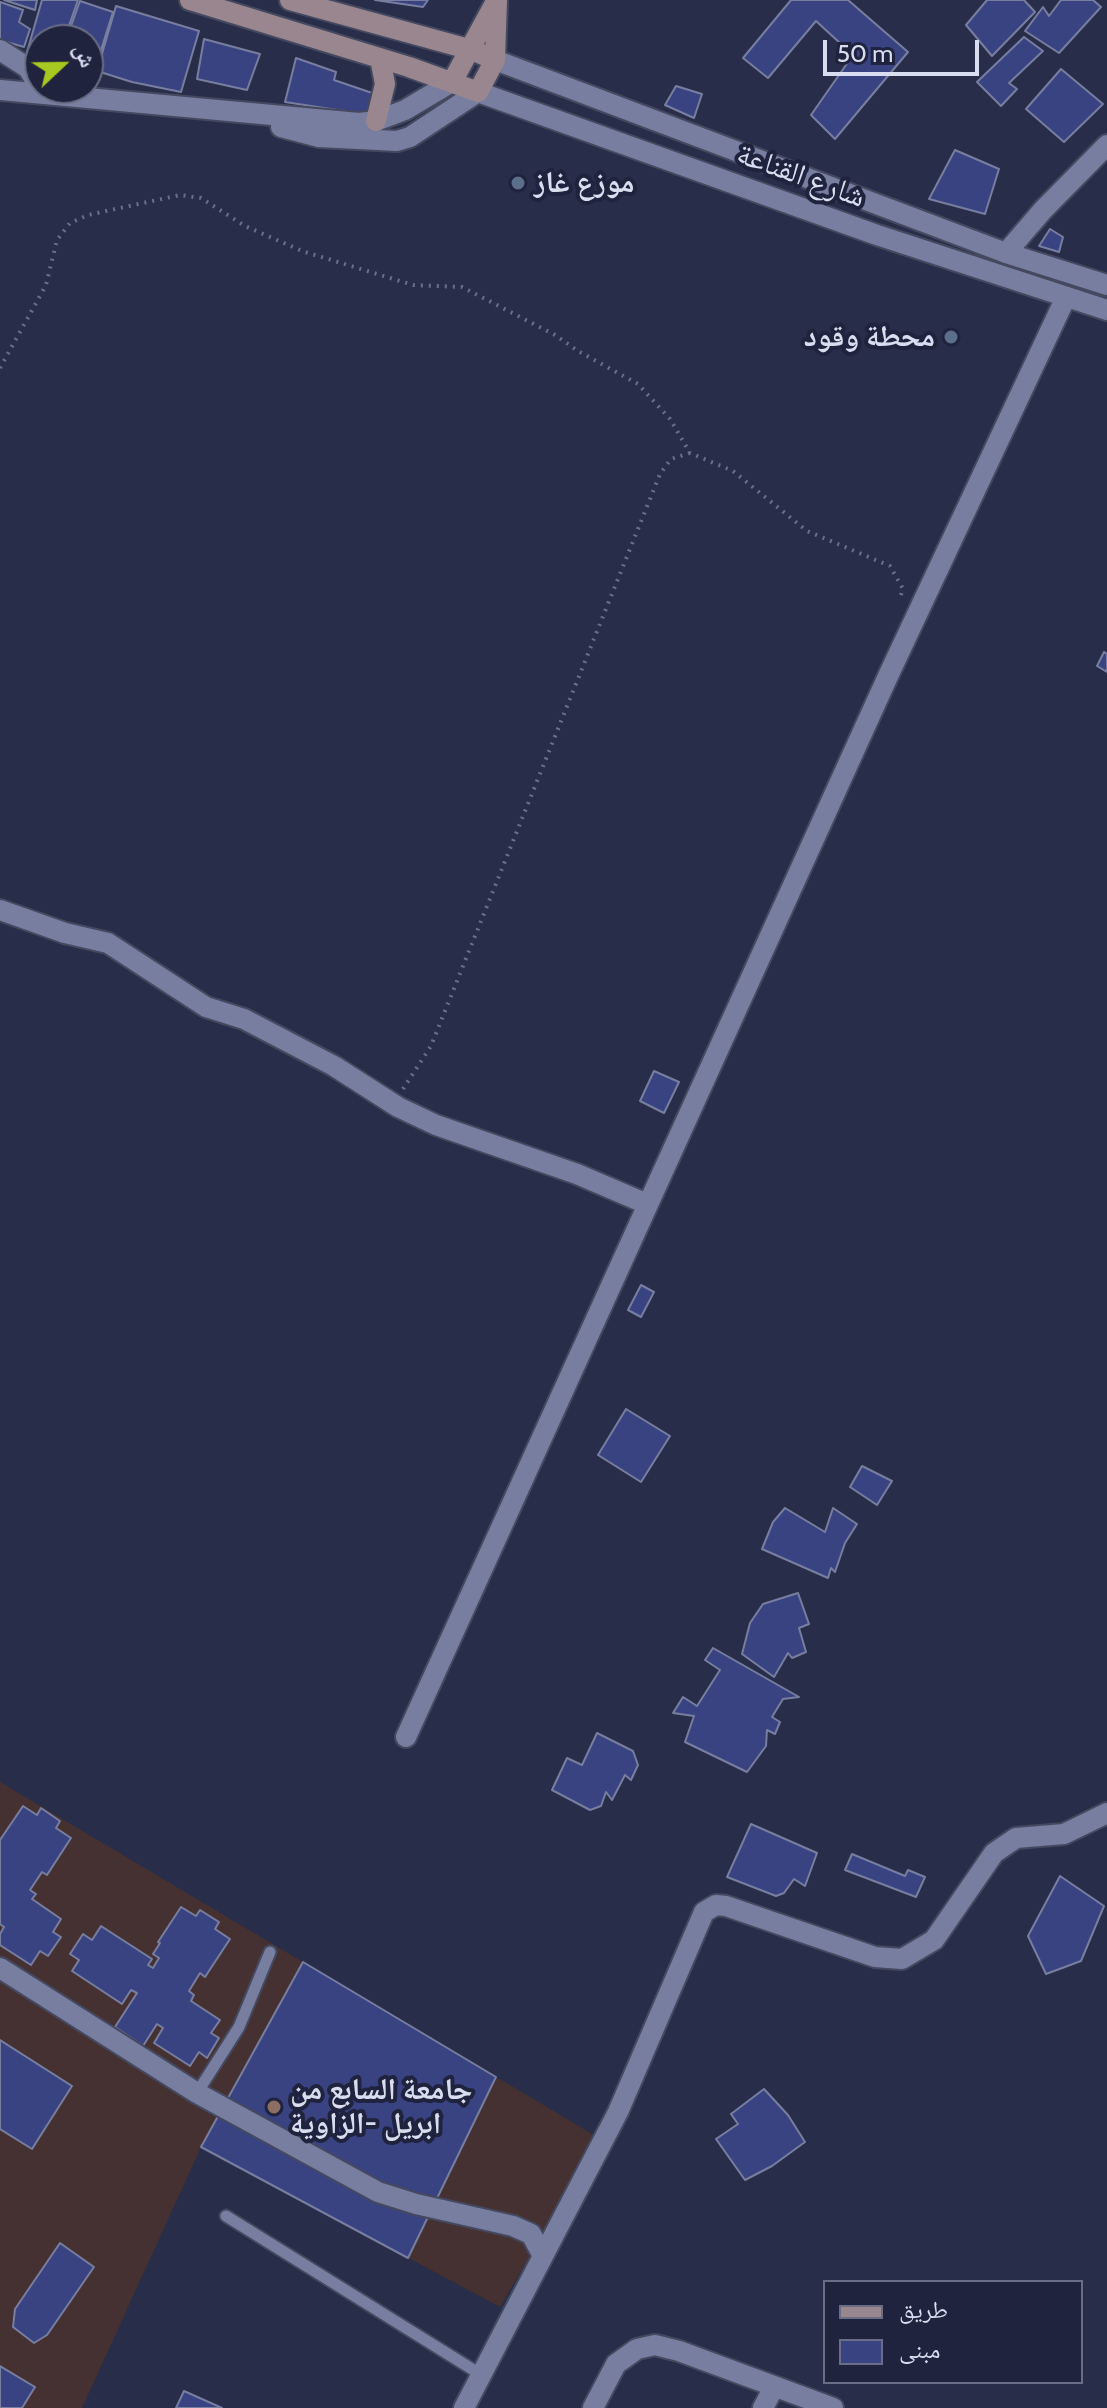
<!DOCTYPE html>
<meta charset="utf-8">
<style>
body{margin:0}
#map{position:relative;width:1107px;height:2408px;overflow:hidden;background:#282d49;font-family:Cabin,"Noto Naskh Arabic",sans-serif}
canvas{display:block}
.legend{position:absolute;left:823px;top:2280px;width:260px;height:104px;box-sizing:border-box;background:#1f233e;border:2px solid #696d85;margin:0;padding:10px 14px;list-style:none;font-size:24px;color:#d8ddef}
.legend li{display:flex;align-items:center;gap:16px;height:40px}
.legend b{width:40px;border:2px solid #696d85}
.north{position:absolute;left:24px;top:24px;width:80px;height:80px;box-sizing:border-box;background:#1f233e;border:2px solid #696d85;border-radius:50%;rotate:68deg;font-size:22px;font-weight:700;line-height:32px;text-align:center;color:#d8ddef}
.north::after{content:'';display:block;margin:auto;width:28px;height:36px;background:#a7c820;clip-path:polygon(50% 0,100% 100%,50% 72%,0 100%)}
.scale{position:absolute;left:823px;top:40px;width:156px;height:36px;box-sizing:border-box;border:4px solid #d8ddef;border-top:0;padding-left:10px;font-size:24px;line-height:28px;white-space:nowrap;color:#d8ddef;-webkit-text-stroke:6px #1f233e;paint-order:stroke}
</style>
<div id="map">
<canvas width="1107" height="2408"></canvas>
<ul class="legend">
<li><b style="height:10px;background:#99868f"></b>طريق</li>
<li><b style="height:22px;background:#3a4381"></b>مبنى</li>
</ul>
<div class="north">ش</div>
<div class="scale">50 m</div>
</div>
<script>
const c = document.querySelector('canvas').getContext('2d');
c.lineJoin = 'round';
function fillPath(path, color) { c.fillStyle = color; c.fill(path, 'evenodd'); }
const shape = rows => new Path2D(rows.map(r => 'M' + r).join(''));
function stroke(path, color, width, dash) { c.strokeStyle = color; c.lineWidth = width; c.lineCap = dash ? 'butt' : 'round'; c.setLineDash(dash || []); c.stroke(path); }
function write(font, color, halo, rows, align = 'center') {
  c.font = font + ' Cabin,"Noto Naskh Arabic",sans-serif'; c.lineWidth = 8; c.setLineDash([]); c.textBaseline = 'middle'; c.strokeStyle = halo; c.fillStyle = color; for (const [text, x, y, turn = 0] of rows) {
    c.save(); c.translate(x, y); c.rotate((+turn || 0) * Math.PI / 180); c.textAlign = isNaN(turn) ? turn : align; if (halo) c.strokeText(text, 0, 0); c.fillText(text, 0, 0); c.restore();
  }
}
fillPath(shape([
 [0,1782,599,2138,500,2307,201,2147,82,2408,0,2408]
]), '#453132');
const building = shape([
 [4,0,37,0,35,10,4,0],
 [42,0,78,0,64,40,40,40,40,57,27,52,42,0],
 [375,0,428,0,423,7,375,0],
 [791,0,848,0,908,52,835,139,811,115,853,55,816,21,768,78,743,58,791,0],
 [987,0,1024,0,1035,12,992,56,966,25,987,0],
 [1061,0,1093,0,1101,7,1059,53,1025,31,1043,7,1049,16,1061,0],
 [80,1,113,12,95,69,88,68,88,40,66,40,80,1],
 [0,2,23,10,19,22,30,29,24,47,0,40,0,2],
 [116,6,199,31,181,92,132,82,97,71,116,6],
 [1024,37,1043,51,1009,83,1017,89,1001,106,977,82,1024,37],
 [204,39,260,54,247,90,197,79,204,39],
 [296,58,336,72,334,80,378,95,370,115,285,102,296,58],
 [1061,69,1103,104,1064,142,1026,109,1061,69],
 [676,86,702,94,694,118,665,105,676,86],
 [955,150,999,169,985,214,929,199,955,150],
 [1050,229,1063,237,1059,252,1039,246,1050,229],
 [1104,652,1107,654,1107,672,1097,666,1104,652],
 [654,1071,679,1082,664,1113,640,1101,654,1071],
 [641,1285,654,1292,641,1317,628,1310,641,1285],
 [626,1409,670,1436,641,1482,598,1455,626,1409],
 [862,1466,892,1481,877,1505,850,1487,862,1466],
 [785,1508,825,1532,833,1508,857,1524,845,1543,835,1572,831,1568,828,1578,762,1549,773,1522,785,1508],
 [798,1593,809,1624,799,1628,806,1652,792,1658,788,1653,774,1677,742,1654,750,1623,763,1604,798,1593],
 [713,1648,799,1697,783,1699,772,1717,780,1722,775,1734,767,1730,766,1746,747,1772,685,1742,694,1716,673,1713,683,1697,697,1706,720,1670,705,1660,713,1648],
 [597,1733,633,1751,638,1765,631,1780,625,1775,612,1800,606,1792,601,1806,590,1810,552,1790,567,1758,582,1765,597,1733],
 [23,1806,37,1815,41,1808,60,1821,56,1828,71,1838,47,1875,42,1872,30,1890,36,1894,32,1899,61,1919,53,1932,61,1937,48,1956,40,1951,31,1965,0,1945,0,1934,4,1927,0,1924,0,1840,23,1806],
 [751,1824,817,1853,805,1886,794,1879,784,1893,776,1896,727,1877,751,1824],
 [852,1854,905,1876,908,1870,925,1877,916,1897,845,1870,852,1854],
 [1060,1876,1104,1906,1081,1961,1046,1974,1028,1936,1060,1876],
 [181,1907,196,1916,200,1910,219,1922,215,1929,230,1939,205,1977,200,1973,189,1991,194,1995,191,2001,220,2020,211,2033,219,2038,207,2058,199,2052,190,2066,154,2043,163,2028,157,2024,143,2046,115,2027,137,1993,131,1990,122,2004,72,1971,79,1960,70,1954,83,1934,92,1940,101,1926,152,1959,148,1965,153,1968,159,1958,153,1954,160,1943,158,1942,181,1907],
 [303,1962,496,2077,408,2258,201,2147,303,1962],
 [0,2040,72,2086,32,2149,0,2129,0,2040],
 [764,2089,788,2115,805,2142,772,2166,745,2180,716,2139,738,2124,731,2114,764,2089],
 [60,2243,94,2267,47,2335,34,2343,13,2327,15,2309,60,2243],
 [0,2366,35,2387,22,2408,0,2408,0,2366],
 [184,2391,222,2408,176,2408,184,2391]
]);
fillPath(building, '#3a4381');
stroke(building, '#777e9f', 2);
const service = shape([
 [197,2093,239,2027,270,1952],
 [226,2216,480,2374]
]);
const minor = shape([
 [0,50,28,68,43,93],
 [0,90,359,123,376,121,405,110,452,82],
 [281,127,319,137,397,141,410,137,478,92],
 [1006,253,1043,210,1107,145],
 [0,910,65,933,108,943,206,1007,244,1019,334,1066,398,1107,436,1125,577,1174,647,1204],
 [406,1737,889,674,1066,297],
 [0,1968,197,2093,378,2192,416,2204,513,2226,531,2234,543,2256],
 [464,2408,618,2112,704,1912,716,1905,726,1906,875,1957,902,1959,934,1940,994,1853,1016,1838,1064,1834,1107,1813],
 [593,2408,616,2364,637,2349,655,2345,679,2351,833,2408],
 [763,2408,774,2387]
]);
const tertiary = shape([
 [495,60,1006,253,1107,285],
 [478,92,877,235,1107,310]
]);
const secondary = shape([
 [190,0,409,67,478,92,495,60,497,0],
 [290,0,472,50,495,60],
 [452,82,494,5],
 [376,121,385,84,380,58]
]);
stroke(service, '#454960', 15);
stroke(minor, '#454960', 24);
stroke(tertiary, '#454960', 24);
stroke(secondary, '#454960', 24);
stroke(shape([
 [0,368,46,285,57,240,70,223,88,215,180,195,201,198,245,226,302,251,413,285,462,287,555,335,578,351,638,384,670,419,690,453,733,471,807,531,890,566,903,589,900,598],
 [403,1089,431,1046,660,474,671,459,690,453]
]), '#6b7088', 4, [2, 6]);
stroke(service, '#777e9f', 11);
stroke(minor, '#777e9f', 20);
stroke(tertiary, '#777e9f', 20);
stroke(secondary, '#99868f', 20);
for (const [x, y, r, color] of [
 [518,183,8,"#5c6f8a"],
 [951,337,8,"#5c6f8a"],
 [274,2107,8,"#8d6e63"]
]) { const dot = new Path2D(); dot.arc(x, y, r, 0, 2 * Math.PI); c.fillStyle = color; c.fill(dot); stroke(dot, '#1f233e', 3); }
write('30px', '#d8ddef', '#1f233e', [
 ["شارع القناعة",801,176,20]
]);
write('bold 30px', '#d8ddef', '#1f233e', [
 ["موزع غاز",534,183],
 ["محطة وقود",935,337,"right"],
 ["جامعة السابع من",290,2090],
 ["ابريل -الزاوية",290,2124]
], 'left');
</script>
